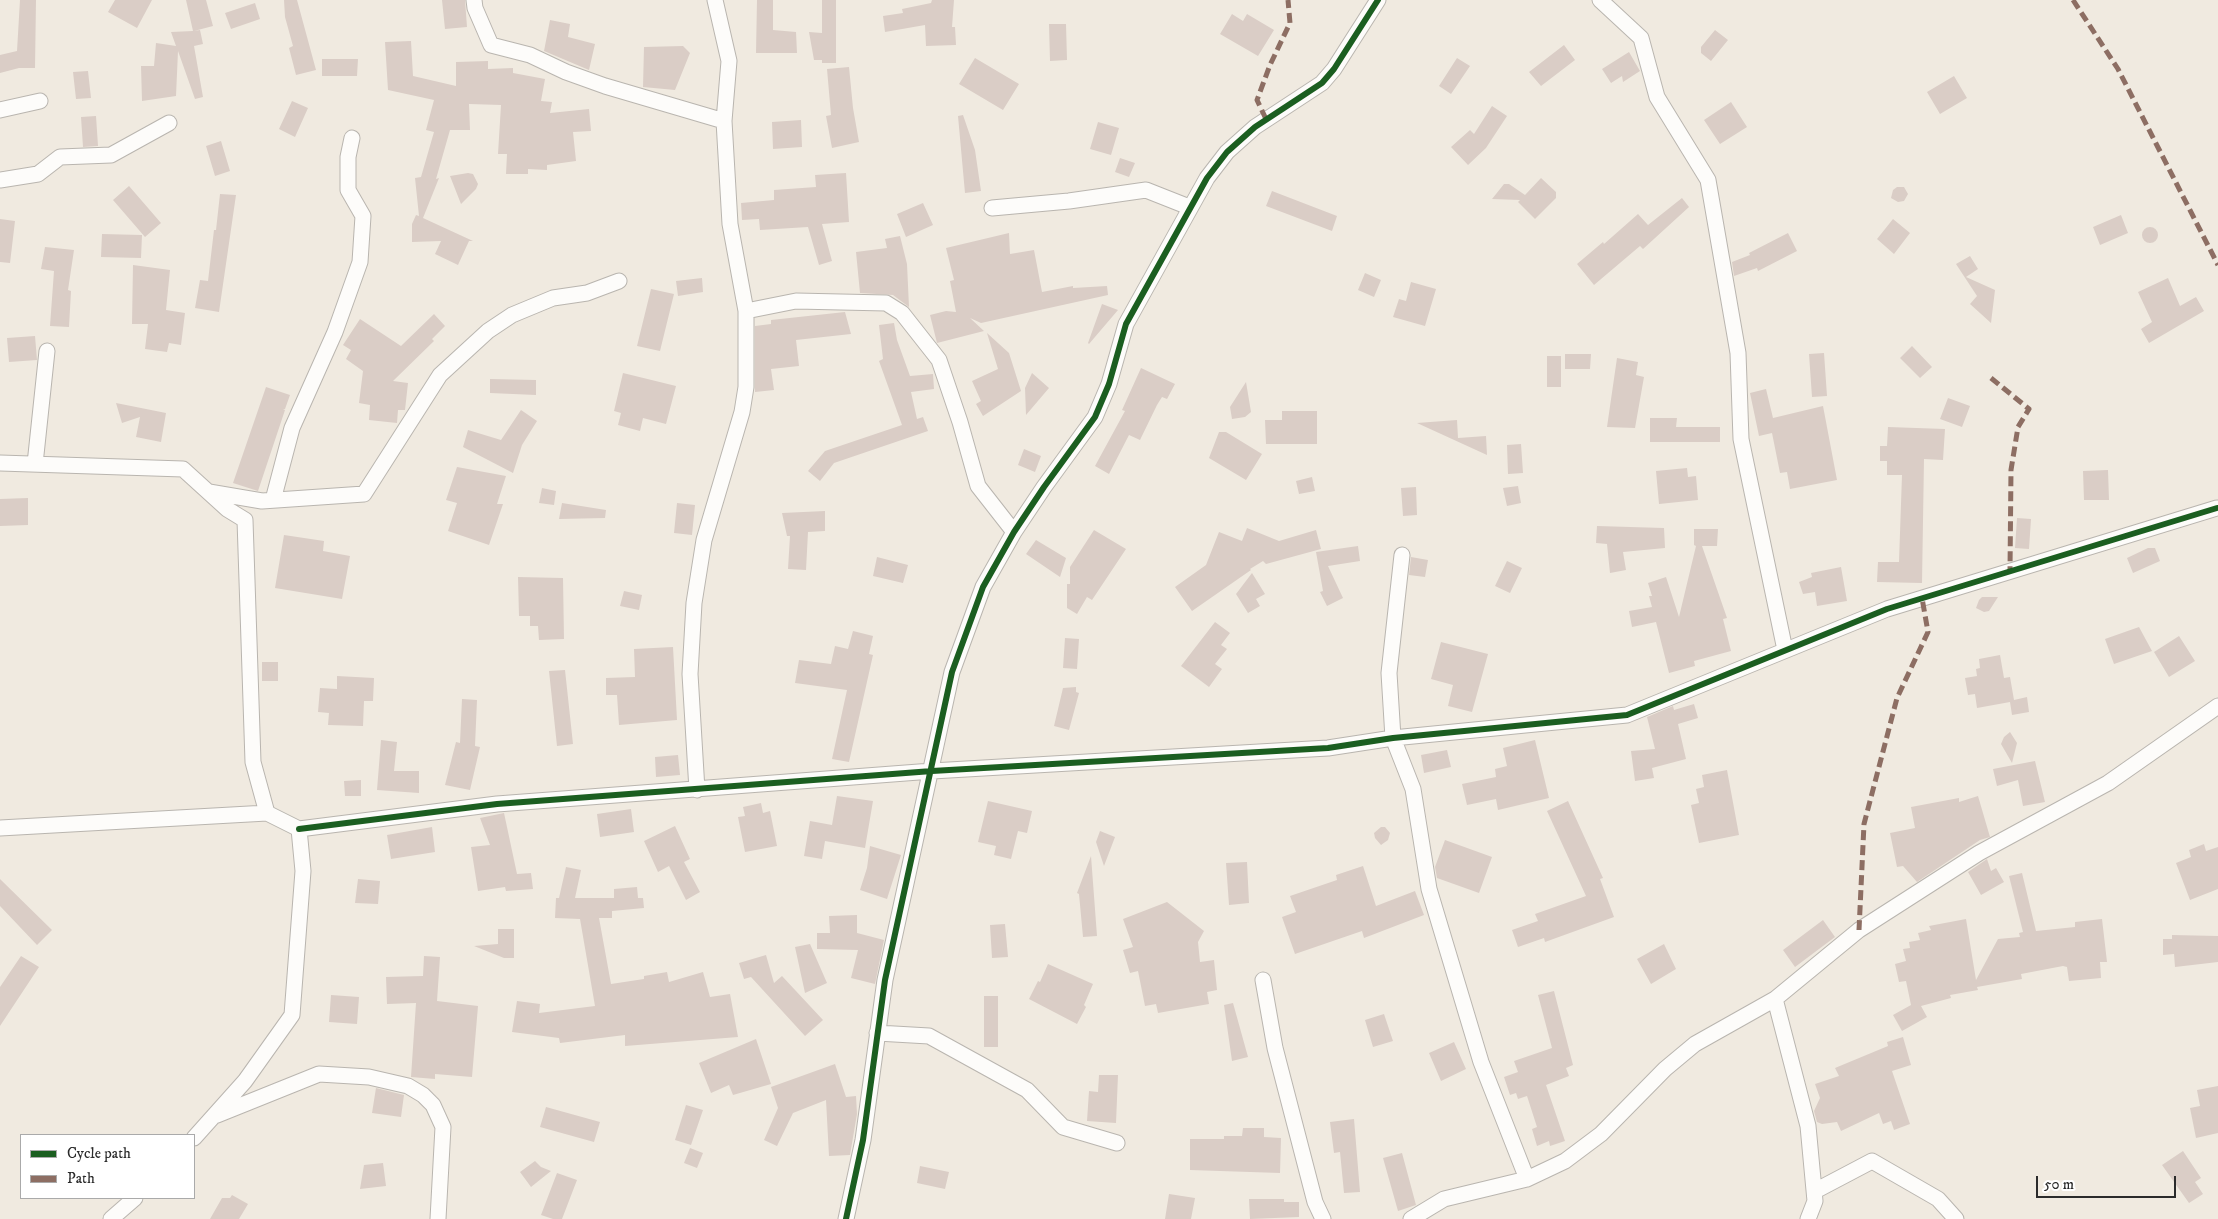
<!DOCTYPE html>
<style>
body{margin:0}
#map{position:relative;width:2218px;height:1219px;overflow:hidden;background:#f0eae0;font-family:"IM FELL DW Pica",serif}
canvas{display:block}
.legend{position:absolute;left:20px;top:1134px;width:175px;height:65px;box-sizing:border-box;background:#fff;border:1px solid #aaa;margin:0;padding:6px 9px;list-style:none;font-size:15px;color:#2b2b2b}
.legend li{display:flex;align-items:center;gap:10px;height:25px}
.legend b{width:25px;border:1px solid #aaa}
.scale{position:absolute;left:2036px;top:1176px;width:140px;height:22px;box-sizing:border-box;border:2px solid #2b2b2b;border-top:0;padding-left:6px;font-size:15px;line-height:18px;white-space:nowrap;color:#2b2b2b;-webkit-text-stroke:4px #fff;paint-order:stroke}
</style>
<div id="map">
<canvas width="2218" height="1219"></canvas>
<ul class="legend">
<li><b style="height:6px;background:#1b5e20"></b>Cycle path</li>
<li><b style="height:6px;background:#8d6e63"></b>Path</li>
</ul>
<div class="scale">50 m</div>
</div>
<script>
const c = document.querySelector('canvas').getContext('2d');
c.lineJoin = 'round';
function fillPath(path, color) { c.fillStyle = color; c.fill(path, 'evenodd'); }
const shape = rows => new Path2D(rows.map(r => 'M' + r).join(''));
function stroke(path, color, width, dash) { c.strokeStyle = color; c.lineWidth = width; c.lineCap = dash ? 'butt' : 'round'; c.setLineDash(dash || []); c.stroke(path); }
fillPath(shape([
 [20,0,36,0,35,68,19,68,0,73,0,55,17,51],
 [115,0,152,0,137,28,108,12],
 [186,0,206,0,213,26,194,31,200,30,203,44,194,46,203,97,195,99,178,51,176,96,142,101,141,66,154,66,156,43,176,46,171,32,193,31],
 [284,0,297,0,316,70,296,75,289,48,293,46,285,17],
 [442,0,465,0,467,27,445,29],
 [757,0,773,0,773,30,796,32,797,53,756,53],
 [822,0,836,0,836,63,822,63,822,60,814,60,809,32,822,33],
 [932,0,954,0,952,27,955,27,956,45,926,46,925,25,885,32,883,16,903,13,902,9,931,3],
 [255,3,260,19,231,29,225,13],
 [1232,14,1243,21,1247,14,1274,30,1258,56,1220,34],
 [550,20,570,24,568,37,595,44,589,70,544,51],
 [1049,24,1066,24,1067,60,1050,61],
 [1715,30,1728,40,1711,61,1701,53,1701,47],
 [411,41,413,76,456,86,456,62,488,61,488,69,513,68,513,73,545,79,541,101,552,102,550,113,589,109,591,131,573,132,576,161,547,165,547,170,528,169,528,174,506,174,507,154,498,154,501,105,469,104,470,130,450,130,436,179,439,178,423,218,473,241,469,241,458,265,435,254,441,241,412,242,412,224,416,215,419,216,415,178,421,177,434,132,426,130,434,100,388,90,385,42],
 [1564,45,1575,60,1541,86,1529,72],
 [683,46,690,53,675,90,643,87,644,47],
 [1629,52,1640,71,1623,82,1622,76,1611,83,1602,69],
 [975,58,1019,84,1003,110,959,84],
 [1457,58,1470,66,1451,94,1439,86],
 [322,59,358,59,357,76,322,76],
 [849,67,853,108,859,142,832,148,826,116,831,115,827,69],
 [88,71,91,98,76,99,73,72],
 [1954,76,1967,98,1940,114,1927,92],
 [292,101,308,108,295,137,279,129],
 [1731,102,1747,127,1720,144,1704,120],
 [1492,106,1507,116,1486,148,1468,165,1451,147,1470,130,1474,134],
 [963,115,975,150,981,191,965,193,958,116],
 [96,116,98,146,83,147,81,117],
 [801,120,802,147,773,149,772,122],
 [1098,122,1119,128,1111,155,1090,149],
 [221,141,230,171,215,176,206,146],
 [1120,158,1135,163,1129,177,1115,172],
 [468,173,473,174,478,184,476,189,461,204,450,176],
 [846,173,849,222,822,224,832,261,819,265,808,227,760,230,759,219,742,220,741,203,774,200,774,190,816,187,815,175],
 [1541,178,1556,192,1556,198,1535,219,1518,202,1520,200,1492,199,1504,184,1509,184,1525,195],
 [129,186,161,223,145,237,113,200],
 [1897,187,1904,187,1908,194,1904,201,1898,202,1891,198,1893,190],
 [1272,191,1337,216,1332,231,1266,206],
 [220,194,236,195,219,312,195,308,200,280,208,281,214,230,216,230],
 [1682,198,1689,207,1643,249,1640,246,1594,285,1577,264,1603,242,1604,244,1638,214,1648,225],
 [923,203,933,225,906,237,897,214],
 [2121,215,2128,233,2100,245,2093,227],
 [0,219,15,221,10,263,0,262],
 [1893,219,1910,233,1894,254,1877,239],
 '2142 235a8 8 0 1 1 16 0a8 8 0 1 1-16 0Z',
 [1009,233,1010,254,1034,250,1042,292,1073,286,1073,288,1107,286,1108,295,981,323,970,318,984,331,937,343,930,315,946,311,956,312,950,281,954,280,946,248],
 [1788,233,1797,251,1758,271,1757,268,1734,276,1732,262,1750,255,1749,253],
 [102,234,142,235,141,258,101,257],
 [900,236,907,264,909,307,893,295,860,293,856,252,887,248,885,239],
 [45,247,74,250,68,290,71,291,69,327,50,326,54,271,41,269],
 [1970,256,1978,269,1966,277,1995,290,1991,323,1970,304,1977,296,1956,264],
 [133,265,170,270,166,310,185,313,181,345,169,343,167,352,145,349,148,324,132,324],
 [1365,273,1381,280,1374,297,1358,290],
 [702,278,703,292,678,296,676,281],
 [2168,278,2180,306,2196,297,2204,311,2149,343,2141,329,2152,322,2138,292],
 [1411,282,1436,289,1425,326,1393,317,1399,299,1406,301],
 [651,289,674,294,660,351,637,346],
 [1102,304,1118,310,1089,344,1088,343],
 [845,312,851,334,796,340,799,366,771,369,774,390,755,392,755,326,771,324,771,320],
 [434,314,445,326,432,339,434,341,393,381,408,383,405,410,398,410,397,423,369,420,370,405,359,403,363,371,346,359,351,350,343,345,360,319,401,346],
 [894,323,897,340,910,376,933,374,934,389,911,392,917,419,923,417,928,431,834,463,820,481,808,471,825,451,902,425,879,361,883,359,879,325],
 [987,333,1009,353,1021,391,983,416,976,404,981,401,972,381,998,369],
 [35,336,37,360,9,362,7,338],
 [1912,346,1932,367,1920,378,1900,358],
 [1824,353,1827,396,1812,397,1809,354],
 [1565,354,1591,354,1590,369,1565,369],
 [1547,356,1561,356,1561,387,1547,387],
 [1617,358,1638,362,1636,375,1644,377,1635,428,1607,427],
 [1141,368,1175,384,1167,399,1162,397,1157,405,1140,440,1129,435,1109,474,1095,466,1125,411,1122,410],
 [623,373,676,386,666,424,643,418,640,431,618,425,621,413,614,411],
 [1032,373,1049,388,1026,415,1025,388],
 [490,379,536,380,536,395,490,393],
 [1246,382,1251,412,1245,417,1232,419,1230,407],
 [266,387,290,395,285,409,283,409,285,410,258,491,233,483],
 [1766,389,1773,418,1823,406,1837,480,1790,489,1787,472,1780,473,1772,433,1759,436,1750,393],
 [1948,398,1970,406,1962,427,1940,419],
 [116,403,166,413,161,442,136,437,140,417,122,423],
 [521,410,537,421,522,445,513,473,463,447,468,430,501,440],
 [1282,411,1317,411,1317,444,1266,444,1265,420,1282,420],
 [1650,418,1677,418,1676,427,1720,427,1720,442,1650,442],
 [1457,420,1458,438,1486,436,1487,455,1417,423],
 [1888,427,1945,429,1943,460,1924,459,1922,583,1877,582,1878,562,1899,562,1902,475,1887,475,1887,461,1880,461,1880,446,1887,446],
 [1219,432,1226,432,1262,454,1246,480,1209,458],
 [1521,444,1523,473,1508,474,1507,445],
 [1024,449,1041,456,1035,472,1018,465],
 [457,467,506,476,497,504,503,504,489,545,448,531,457,503,446,500],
 [1687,468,1688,477,1696,476,1698,500,1659,504,1656,471],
 [2108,470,2109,500,2084,500,2083,471],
 [1312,477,1315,491,1299,494,1296,481],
 [1518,486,1521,503,1507,506,1503,488],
 [1416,487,1417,515,1403,516,1401,488],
 [542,488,556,491,554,505,539,503],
 [28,498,28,525,0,526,0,499],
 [562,503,606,510,605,518,559,519],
 [677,503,695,505,692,535,674,533],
 [825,511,825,531,808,532,806,570,788,569,790,536,787,536,782,513],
 [2017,518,2031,519,2029,549,2015,548],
 [1597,526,1664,528,1665,548,1623,552,1626,570,1610,573,1607,544,1596,543],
 [1247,528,1279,541,1316,530,1321,549,1266,564,1263,561,1250,569,1251,570,1192,611,1175,587,1206,565,1219,532,1242,541],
 [1694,529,1718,529,1717,546,1702,546,1727,618,1723,619,1731,651,1694,661,1695,666,1669,673,1656,622,1632,627,1629,611,1652,607,1649,596,1652,596,1648,583,1666,577,1679,617,1696,546,1694,545],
 [1094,530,1126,549,1092,600,1087,597,1077,614,1067,608,1067,584,1070,584,1070,567],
 [284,535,324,541,323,551,350,556,342,599,275,588],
 [1036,540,1066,558,1060,577,1026,554],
 [1358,546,1360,561,1328,566,1343,598,1327,606,1320,592,1323,591,1316,552],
 [2148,548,2155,548,2160,561,2133,573,2127,558],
 [877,557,908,565,903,583,873,576],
 [1411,557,1428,560,1425,577,1409,575],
 [1507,561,1522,568,1510,593,1495,586],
 [1841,567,1847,601,1817,606,1815,592,1803,594,1799,582,1812,577,1811,573],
 [1252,573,1265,594,1256,599,1260,606,1248,613,1236,594],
 [518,577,563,578,564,639,539,640,538,626,530,626,530,616,519,616],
 [624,591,642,595,639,610,620,606],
 [1982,597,1998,597,1989,611,1984,612,1976,608,1979,600],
 [1215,622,1230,633,1221,645,1227,649,1215,664,1222,669,1209,687,1181,666],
 [2139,627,2152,651,2114,664,2105,639],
 [853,631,873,636,869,654,873,655,849,762,832,759,847,690,795,683,799,660,831,664,835,646,848,649],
 [2179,636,2195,661,2169,677,2154,652],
 [1065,638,1079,639,1077,669,1063,668],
 [1441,642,1488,654,1472,712,1448,706,1453,685,1431,679],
 [673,647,677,720,619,725,617,695,606,695,606,678,635,677,634,649],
 [2000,655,2004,678,2010,677,2014,700,2027,697,2029,712,2012,715,2010,702,1977,708,1975,694,1968,695,1965,678,1977,676,1976,669,1980,668,1979,659],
 [262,662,278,662,278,681,262,681],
 [565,670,573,744,557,746,549,671],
 [337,676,374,678,373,701,364,701,363,726,328,725,329,713,318,712,320,688,337,689],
 [1076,687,1076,692,1079,693,1069,730,1054,726,1063,688],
 [462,699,477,700,475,746,480,747,470,790,445,785,456,742,460,743],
 [1694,704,1698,718,1678,724,1686,759,1652,768,1654,778,1635,781,1631,751,1655,749,1647,717,1673,706,1674,710],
 [2010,732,2017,743,2012,763,2001,744,2004,737],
 [381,740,397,742,394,771,419,771,419,793,377,790],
 [1535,740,1549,798,1498,810,1496,799,1467,805,1462,784,1496,777,1495,769,1507,766,1503,748],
 [1447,750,1451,767,1424,773,1421,755],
 [678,755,680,775,656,777,655,757],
 [2035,761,2045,802,2023,806,2018,780,1997,786,1993,769],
 [1727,770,1739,835,1699,843,1691,805,1699,803,1696,789,1704,787,1702,775],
 [361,780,361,796,345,796,344,781],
 [837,796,873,801,865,848,825,841,822,859,804,856,810,821,832,825],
 [1978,796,1990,837,1980,840,1917,882,1903,866,1897,867,1890,833,1915,828,1911,807,1959,798,1959,802],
 [988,801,1032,811,1027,833,1018,831,1011,859,994,855,996,846,978,842],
 [1568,801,1603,878,1600,879,1614,917,1545,942,1544,938,1518,947,1512,930,1538,921,1535,914,1586,896,1547,811],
 [761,803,763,813,770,811,777,846,745,852,738,817,745,816,743,807],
 [631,809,634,832,600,837,597,814],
 [504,813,517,874,531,873,533,889,506,891,505,887,478,891,471,847,490,845,480,818],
 [675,826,690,859,684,862,700,892,686,900,669,866,658,872,644,841],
 [432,827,435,852,391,859,387,835],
 [1381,827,1385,827,1390,833,1388,840,1381,845,1375,838,1374,833],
 [1100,831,1115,837,1104,866,1096,842],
 [1445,840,1492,857,1479,893,1437,878,1435,867],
 [2204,844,2206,851,2218,847,2218,889,2190,900,2176,863,2191,857,2189,850],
 [870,846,901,855,887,899,860,890,867,868],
 [1091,856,1097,936,1083,937,1079,894,1077,893],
 [1987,859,1991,871,1996,868,2004,882,1981,895,1968,872],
 [1247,862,1249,903,1229,905,1226,863],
 [1363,866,1376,906,1415,891,1424,915,1364,938,1362,931,1295,954,1282,917,1296,912,1290,896,1337,880,1336,875],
 [566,867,581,870,575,898,614,898,614,889,637,887,638,898,643,898,644,908,612,911,612,918,599,918,611,984,644,979,644,976,667,972,669,982,703,972,710,997,730,994,738,1037,625,1046,625,1035,560,1043,559,1038,512,1032,517,1001,540,1004,539,1013,595,1006,580,919,555,918,556,898,559,898],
 [2022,873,2036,931,2075,927,2075,922,2102,919,2107,962,2100,962,2101,978,2069,981,2067,967,2063,966,2021,974,2022,979,1977,987,1978,990,1950,995,1951,998,1921,1006,1927,1017,1902,1031,1893,1015,1911,1005,1906,981,1899,982,1895,964,1906,961,1903,949,1910,948,1909,942,1920,940,1918,933,1931,930,1929,926,1966,919,1976,980,1998,939,2020,937,2019,933,2023,932,2009,876],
 [0,879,52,930,37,945,0,906],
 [358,879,380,881,378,904,355,903],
 [1167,902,1204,931,1198,942,1200,962,1214,960,1217,990,1207,992,1209,1004,1158,1013,1156,1004,1145,1006,1138,971,1130,973,1123,950,1133,947,1123,919],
 [857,915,857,933,884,940,875,984,851,978,858,950,817,949,817,933,830,933,829,916],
 [1823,920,1835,937,1795,967,1783,950],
 [1005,924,1008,957,992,958,990,925],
 [498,929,514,929,514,958,504,958,474,946,498,944],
 [2172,935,2218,936,2218,962,2175,967,2174,954,2163,955,2163,939,2172,939],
 [810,944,827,983,805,993,795,947],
 [1664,944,1676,969,1651,984,1637,959],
 [766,955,774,983,782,976,823,1020,805,1036,751,977,744,979,739,963],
 [21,956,39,967,0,1026,0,987],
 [424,956,440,957,437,1001,478,1006,472,1077,435,1074,435,1079,411,1077,416,1003,387,1004,386,977,423,976],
 [1048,964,1093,984,1084,1005,1086,1007,1077,1024,1029,999,1038,981,1040,982],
 [1554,991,1573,1065,1566,1068,1569,1076,1546,1085,1565,1141,1550,1146,1549,1141,1537,1146,1532,1129,1537,1127,1527,1096,1518,1099,1516,1093,1510,1095,1504,1077,1518,1072,1514,1061,1552,1048,1538,995],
 [331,995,359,997,357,1024,329,1022],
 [984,996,998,996,998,1047,984,1047],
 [1233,1003,1248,1057,1232,1061,1224,1005],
 [1384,1014,1393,1041,1373,1047,1365,1020],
 [1903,1037,1911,1065,1892,1071,1910,1124,1894,1130,1891,1121,1883,1124,1879,1113,1841,1131,1837,1122,1822,1124,1817,1122,1814,1111,1820,1098,1815,1084,1839,1076,1835,1068,1888,1046,1887,1042],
 [756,1039,771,1084,733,1095,729,1085,711,1093,699,1063],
 [1454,1042,1466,1069,1441,1081,1429,1053],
 [835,1064,846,1097,856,1096,857,1114,850,1155,829,1156,826,1100,793,1113,777,1146,764,1140,778,1108,771,1087],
 [1099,1075,1118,1075,1116,1123,1087,1121,1089,1091,1098,1092],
 [2218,1086,2218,1133,2196,1138,2190,1108,2200,1106,2197,1090],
 [376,1088,404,1095,401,1117,372,1113],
 [686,1105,703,1110,691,1145,675,1140],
 [546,1107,600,1122,594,1142,540,1127],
 [1354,1119,1360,1192,1344,1193,1340,1152,1334,1153,1330,1122],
 [1243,1128,1264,1128,1264,1137,1281,1138,1280,1173,1190,1170,1190,1139,1224,1139,1224,1136,1242,1136],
 [690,1148,703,1153,697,1168,684,1163],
 [2183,1151,2201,1178,2195,1182,2203,1194,2189,1203,2162,1165],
 [1402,1153,1416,1205,1398,1211,1383,1158],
 [535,1161,541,1167,551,1171,531,1187,520,1172],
 [383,1163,386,1186,360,1189,364,1165],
 [920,1166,949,1172,945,1189,917,1183],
 [557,1173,577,1180,562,1219,553,1219,541,1215],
 [1169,1194,1195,1198,1191,1219,1165,1219],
 [232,1195,248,1204,239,1219,210,1219,222,1198,230,1198],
 [1249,1199,1284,1199,1284,1202,1299,1202,1299,1217,1250,1219]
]), '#dacdc6');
const street = shape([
 [474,0,475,8,491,45,530,55,566,72,605,86,724,121],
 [1600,0,1641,38,1657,97,1708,180,1738,353,1741,439,1785,650],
 [0,110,40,101],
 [0,180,38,174,60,157,111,155,169,123],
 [992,208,1069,201,1146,190,1189,207],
 [746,311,796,301,886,303,902,313,939,360,960,422,978,486,1014,532],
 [0,463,183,469,227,509,245,520,253,762,267,813,299,829,303,871,292,1015,245,1081,194,1138],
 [35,464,47,351],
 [209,492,262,501,364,494,440,375,488,331,512,315,553,298,587,293,619,281],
 [273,500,292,428,335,332,360,262,363,216,348,190,348,157,352,138],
 [1402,555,1389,673,1393,738,1413,789,1429,889,1481,1062,1527,1179],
 [697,790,690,674,694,603,704,540,742,412,746,387,746,311,730,224,724,121,729,61,715,0],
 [0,828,267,813],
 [299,829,497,804,932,771,1328,748,1393,738,1627,715,1887,609,2217,508],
 [1263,980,1275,1048,1315,1202,1323,1219],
 [1775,999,1808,1126,1815,1201,1808,1219],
 [877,1033,929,1036,1027,1090,1063,1127,1117,1143],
 [217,1115,319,1074,369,1077,408,1086,423,1095,433,1105,443,1127,438,1219],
 [1815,1191,1872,1161,1938,1199,1956,1219],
 [111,1219,135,1198],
 [846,1219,863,1140,885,980,952,672,983,587,1014,532,1044,487,1095,417,1109,384,1126,324,1207,178,1227,152,1255,127,1322,83,1334,69,1378,0],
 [1411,1219,1444,1199,1527,1179,1565,1161,1601,1134,1665,1069,1695,1044,1775,999,1859,930,1979,853,2108,783,2218,706]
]);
stroke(street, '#b9b5af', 17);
stroke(street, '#fdfcfa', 15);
stroke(shape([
 [2073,0,2118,69,2218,265],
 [1266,119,1257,100,1270,65,1290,23,1288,0],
 [1991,378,2029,409,2018,427,2011,470,2010,571],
 [1859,930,1864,824,1897,698,1928,632,1922,598]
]), '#8d6e63', 5, [10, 5]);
stroke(shape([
 [299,829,497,804,932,771,1328,748,1393,738,1627,715,1887,609,2217,508],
 [846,1219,863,1140,885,980,952,672,983,587,1014,532,1044,487,1095,417,1109,384,1126,324,1207,178,1227,152,1255,127,1322,83,1334,69,1378,0]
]), '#1b5e20', 6);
</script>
